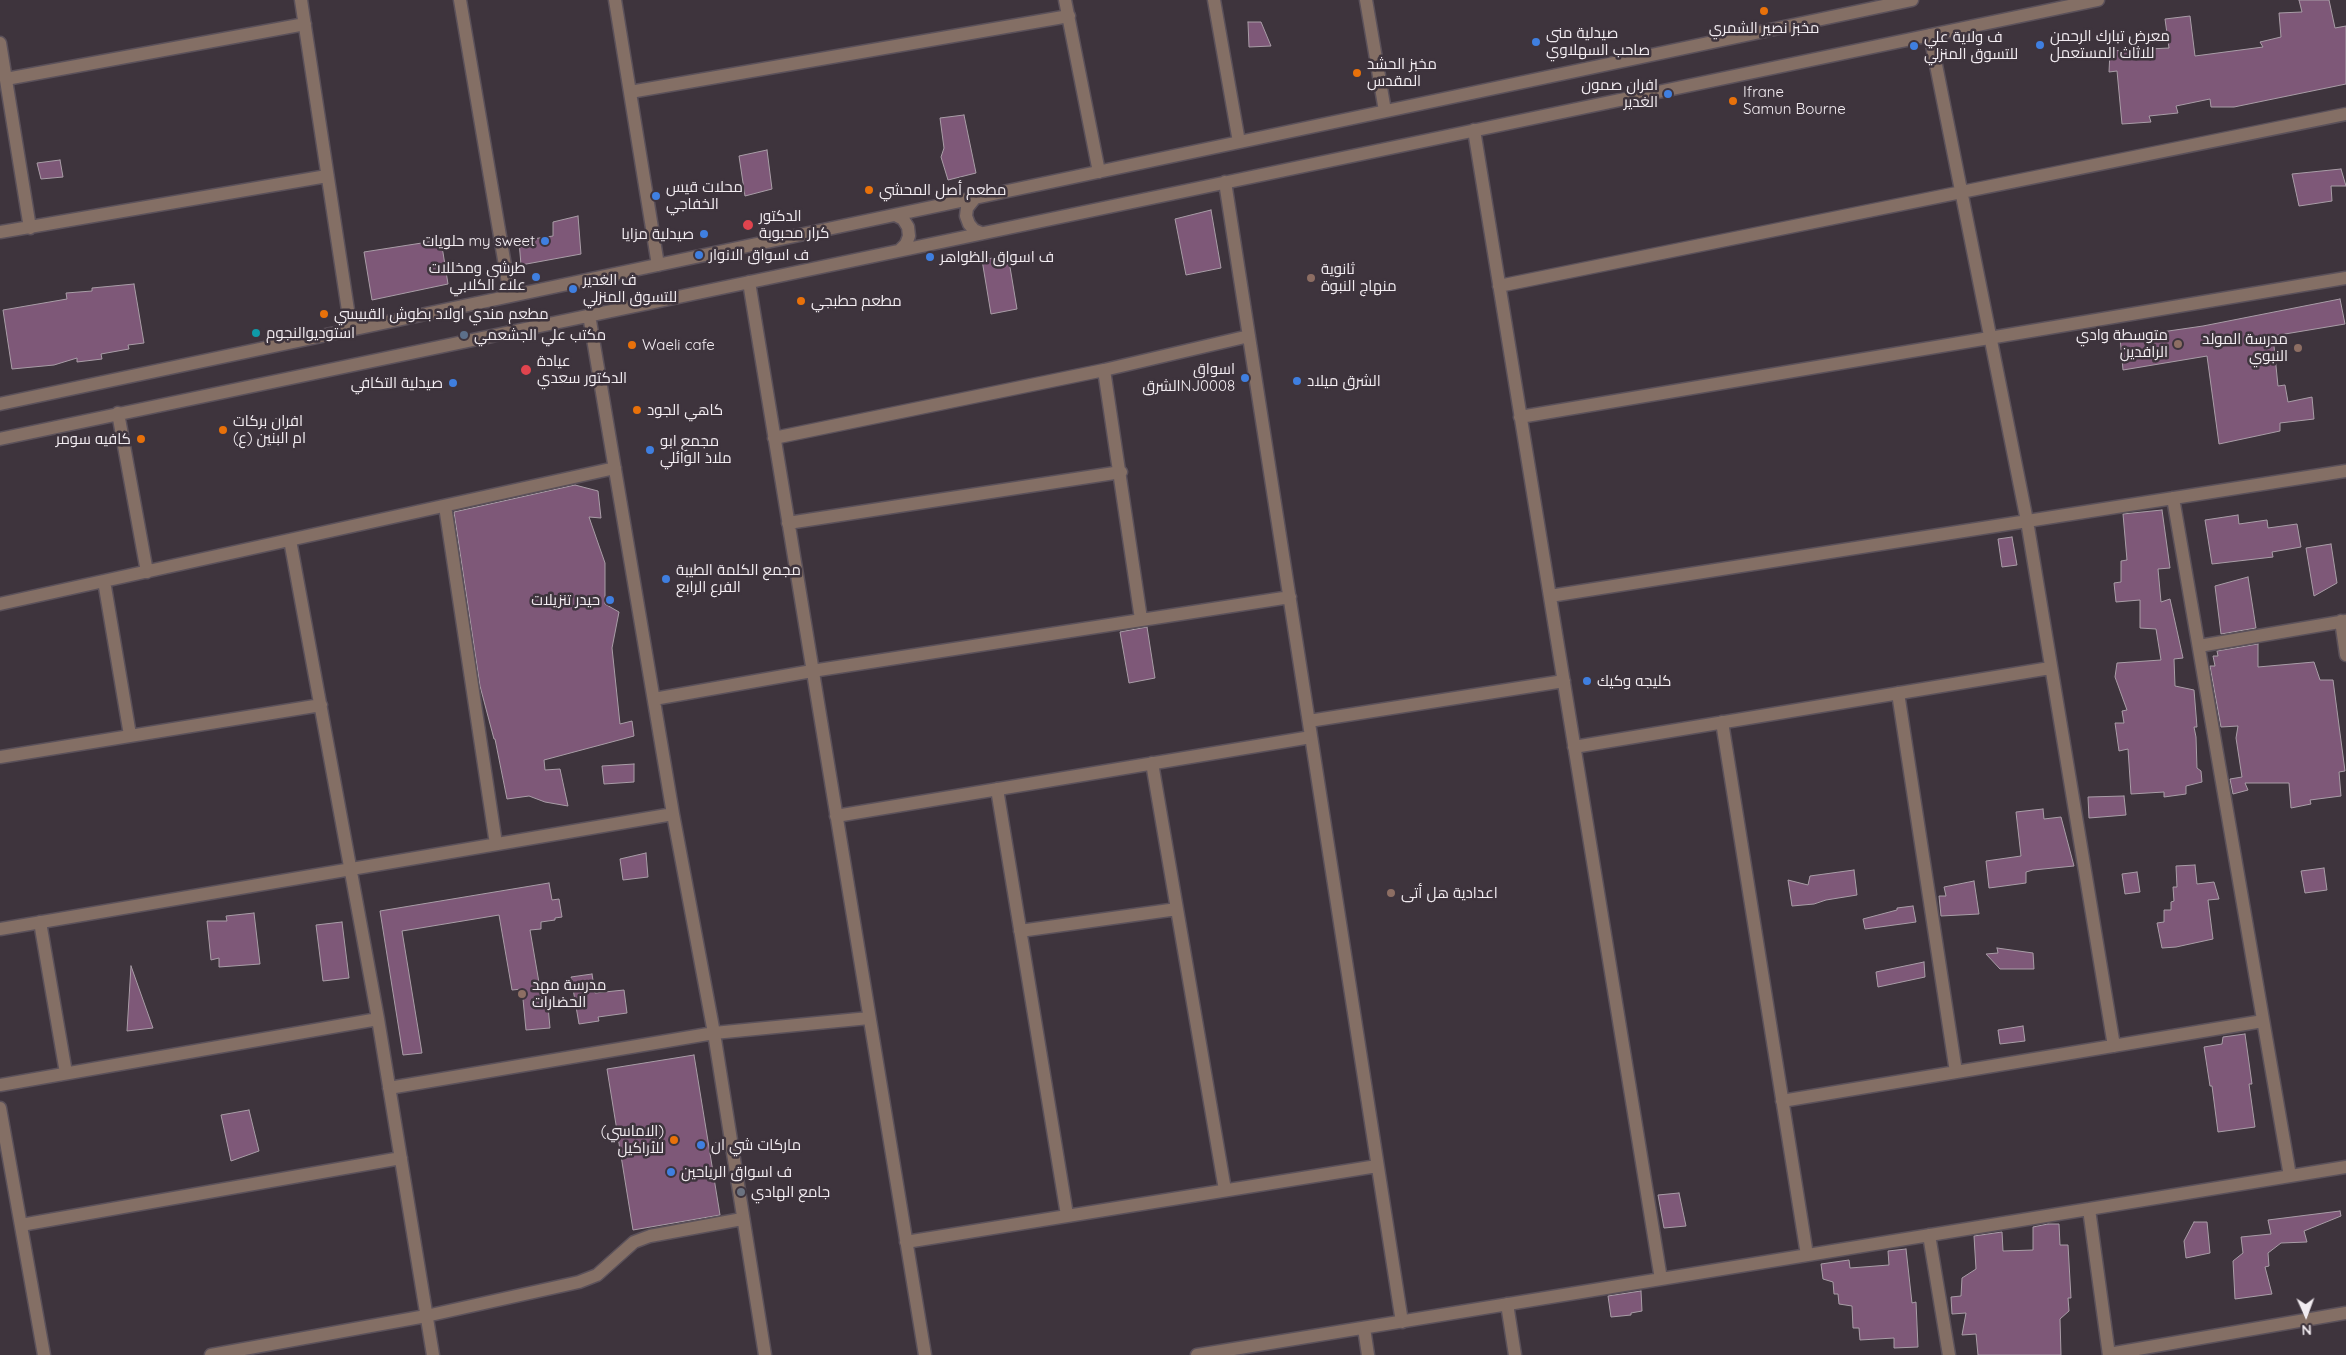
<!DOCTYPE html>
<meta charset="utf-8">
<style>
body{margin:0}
#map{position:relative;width:2346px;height:1355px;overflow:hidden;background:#3e343d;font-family:Quicksand,sans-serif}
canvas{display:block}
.north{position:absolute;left:2281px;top:1290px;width:50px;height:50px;-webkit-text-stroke:4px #3e343d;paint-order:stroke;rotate:178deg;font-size:14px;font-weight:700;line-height:20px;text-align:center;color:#f2ecf1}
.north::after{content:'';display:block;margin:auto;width:18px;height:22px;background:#f2ecf1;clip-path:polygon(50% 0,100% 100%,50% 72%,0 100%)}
</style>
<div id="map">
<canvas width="2346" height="1355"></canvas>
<div class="north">N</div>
</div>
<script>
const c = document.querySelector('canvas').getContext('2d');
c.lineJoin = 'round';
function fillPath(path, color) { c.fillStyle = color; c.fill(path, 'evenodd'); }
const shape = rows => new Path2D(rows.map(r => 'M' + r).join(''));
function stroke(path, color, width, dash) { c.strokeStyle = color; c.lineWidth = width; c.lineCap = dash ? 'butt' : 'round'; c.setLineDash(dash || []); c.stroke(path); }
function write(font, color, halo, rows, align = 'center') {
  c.font = font + ' Quicksand,Cairo,sans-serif'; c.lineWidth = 5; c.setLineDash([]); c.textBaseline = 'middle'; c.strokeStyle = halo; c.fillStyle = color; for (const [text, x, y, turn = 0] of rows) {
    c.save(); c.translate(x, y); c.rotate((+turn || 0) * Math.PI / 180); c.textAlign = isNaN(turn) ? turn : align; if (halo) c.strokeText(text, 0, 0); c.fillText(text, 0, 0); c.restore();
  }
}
const building = shape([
 [2299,0,2329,0,2335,28,2346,26,2346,84,2234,107,2211,107,2210,99,2176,106,2178,113,2149,116,2151,122,2122,124,2117,71,2109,72,2110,51,2169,48,2165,19,2190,16,2195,56,2263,47,2260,42,2281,37,2279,13,2302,12,2299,0],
 [1248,22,1261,22,1271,46,1249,47,1248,22],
 [964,115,976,173,948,180,941,157,944,148,940,118,964,115],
 [767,150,772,189,745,196,739,156,767,150],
 [60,160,63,177,41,179,37,163,60,160],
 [2341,169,2346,186,2331,186,2332,201,2299,206,2292,174,2341,169],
 [1211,210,1221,268,1186,275,1175,219,1211,210],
 [578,216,581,254,521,265,519,241,553,236,553,222,578,216],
 [441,240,448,284,372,300,364,252,441,240],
 [1008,255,1017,309,991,314,982,260,1008,255],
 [134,284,144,343,128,345,129,349,101,354,102,359,77,362,77,358,54,365,12,369,3,310,67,299,66,293,92,291,92,288,134,284],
 [2340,299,2345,324,2273,336,2278,386,2285,385,2288,402,2312,397,2314,419,2280,423,2280,431,2219,444,2207,356,2123,370,2120,338,2203,326,2340,299],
 [575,485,598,491,601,518,589,517,605,563,605,604,619,612,612,648,620,724,632,721,634,736,544,760,545,770,560,769,568,806,545,802,529,796,507,799,495,739,494,739,480,686,454,512,575,485],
 [2162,510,2170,568,2158,569,2161,602,2170,599,2183,658,2174,659,2175,686,2194,690,2197,727,2194,727,2196,737,2197,768,2201,771,2202,782,2186,786,2186,794,2164,797,2164,792,2131,794,2128,749,2119,751,2115,723,2124,723,2122,711,2127,710,2115,677,2117,663,2161,660,2156,629,2140,628,2140,600,2116,602,2114,583,2121,582,2121,561,2127,560,2123,514,2162,510],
 [2238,515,2239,524,2267,520,2268,528,2297,524,2301,547,2272,552,2273,557,2212,564,2205,520,2238,515],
 [2012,537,2017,565,2002,567,1998,539,2012,537],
 [2331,544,2337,583,2314,596,2306,548,2331,544],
 [2248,577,2256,628,2221,634,2215,586,2248,577],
 [1147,627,1155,678,1129,683,1120,632,1147,627],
 [2258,644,2258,667,2314,662,2320,680,2333,680,2345,771,2339,772,2341,796,2310,800,2311,804,2291,808,2289,783,2245,783,2248,790,2233,794,2230,779,2242,777,2236,738,2238,726,2221,727,2210,666,2215,666,2213,656,2218,656,2217,651,2258,644],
 [634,764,634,782,604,784,602,766,634,764],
 [2124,796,2126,815,2089,818,2088,797,2124,796],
 [2043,809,2044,819,2061,817,2074,866,2033,870,2026,872,2026,883,1989,888,1986,861,2021,856,2016,812,2043,809],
 [646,853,648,877,623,880,620,859,646,853],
 [2195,865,2197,884,2214,882,2219,899,2208,900,2213,939,2176,947,2162,948,2157,923,2164,922,2164,910,2171,910,2171,902,2174,901,2173,887,2177,887,2176,866,2195,865],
 [2324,868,2327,890,2305,893,2301,871,2324,868],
 [1854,870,1857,895,1826,900,1814,904,1792,906,1788,880,1808,885,1810,876,1854,870],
 [2137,872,2140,892,2125,894,2122,874,2137,872],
 [1974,881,1979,914,1941,916,1939,896,1946,896,1944,887,1974,881],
 [549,883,552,900,559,899,562,917,555,918,555,920,541,922,541,929,530,930,543,1006,548,1006,550,1028,526,1030,522,989,512,990,499,915,402,931,422,1053,403,1055,380,911,549,883],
 [1913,906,1916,922,1865,929,1863,919,1897,910,1897,908,1913,906],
 [254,913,260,964,219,967,219,958,211,960,207,921,227,921,226,916,254,913],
 [342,922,349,978,323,981,316,925,342,922],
 [1997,948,2033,953,2034,969,2000,969,1986,954,1998,953,1997,948],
 [1924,962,1925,977,1878,987,1876,972,1924,962],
 [131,966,153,1028,127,1031,131,966],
 [592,974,595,993,624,990,627,1013,598,1017,599,1021,579,1024,571,977,592,974],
 [2023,1026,2025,1041,2000,1044,1998,1030,2023,1026],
 [2245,1034,2252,1084,2249,1084,2255,1127,2218,1132,2212,1086,2210,1086,2204,1047,2222,1044,2223,1037,2245,1034],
 [694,1055,720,1215,633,1230,607,1069,694,1055],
 [249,1110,259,1151,231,1161,221,1115,249,1110],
 [1679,1193,1686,1226,1664,1228,1658,1195,1679,1193],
 [2340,1211,2341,1216,2304,1231,2307,1242,2281,1243,2268,1253,2269,1266,2265,1267,2272,1294,2235,1299,2233,1261,2243,1253,2241,1237,2271,1234,2268,1220,2340,1211],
 [2194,1222,2207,1222,2210,1253,2186,1258,2184,1241,2194,1222],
 [2048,1224,2059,1224,2060,1245,2068,1245,2071,1298,2068,1298,2069,1311,2060,1319,2061,1355,1978,1355,1976,1334,1962,1335,1966,1313,1952,1314,1951,1297,1961,1296,1962,1278,1976,1269,1974,1236,2002,1232,2003,1251,2033,1250,2033,1227,2048,1224],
 [1906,1249,1912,1303,1916,1302,1918,1347,1894,1348,1894,1338,1860,1340,1859,1328,1853,1328,1852,1306,1839,1304,1838,1294,1834,1294,1833,1282,1823,1279,1821,1264,1849,1260,1850,1268,1889,1265,1888,1251,1906,1249],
 [1641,1291,1642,1311,1631,1313,1631,1315,1611,1317,1608,1296,1641,1291]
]);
fillPath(building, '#7e5878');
stroke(building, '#a99da7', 1);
const minor = shape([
 [301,0,351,330],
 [460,0,510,295],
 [615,0,658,265],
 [1065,0,1099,172],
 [1214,0,1239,142],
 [1366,0,1385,111],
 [1930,35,2027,521,2114,1046],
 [0,43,30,228],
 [6,79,305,24],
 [630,92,1069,16],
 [1474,130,1661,1279],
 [1225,182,1402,1322],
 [975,198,967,208,966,216,969,224,974,230,981,233],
 [895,215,903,219,908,227,909,236,906,244,900,250],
 [0,232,327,176],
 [749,282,925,1355],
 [1499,286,2346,114],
 [589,315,673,814,714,1033,765,1355],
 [1104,370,1141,619],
 [0,404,1912,0],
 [118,413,147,572],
 [1520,417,2346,278],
 [774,438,1104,370,1249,336],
 [0,439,2098,0],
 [2173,498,2290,1176],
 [445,506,496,844],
 [788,523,1121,472],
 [290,540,378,1019,433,1355],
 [104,581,130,735],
 [1550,596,2346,471],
 [0,604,615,468],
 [2341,621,2346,655],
 [2199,646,2346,621],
 [1898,693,1956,1072],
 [654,699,812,671,1290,597],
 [1309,721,1564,681],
 [1722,722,1807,1255],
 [1574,747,2050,668],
 [0,757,321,705],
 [1152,763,1225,1190],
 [997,789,1067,1215],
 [836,816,1311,737],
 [40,922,66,1073],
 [0,929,673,814],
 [1020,931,1177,909],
 [0,1085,378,1019],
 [389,1088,714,1033,869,1018],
 [1782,1101,2263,1021],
 [0,1108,44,1355],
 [2089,1209,2109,1355],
 [21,1225,401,1158],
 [1929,1235,1949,1355],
 [906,1242,1377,1166],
 [1507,1304,1515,1355],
 [1364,1328,1368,1355],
 [2109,1354,2346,1313],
 [211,1355,426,1316,579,1282,597,1275,634,1242,650,1236,742,1219],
 [1197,1355,2346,1167]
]);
stroke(minor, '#5b515a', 15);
stroke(minor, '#846f65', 12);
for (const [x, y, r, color] of [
 [1764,11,5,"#e8710a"],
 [1536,42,5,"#3f7fe0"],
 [2040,45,5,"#3f7fe0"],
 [1914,46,5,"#3f7fe0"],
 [1357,73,5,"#e8710a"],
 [1668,94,5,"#3f7fe0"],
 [1733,101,5,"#e8710a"],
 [869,190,5,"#e8710a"],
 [656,196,5,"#3f7fe0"],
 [748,225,6,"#e0444e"],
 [704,234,5,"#3f7fe0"],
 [545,241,5,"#3f7fe0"],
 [699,255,5,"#3f7fe0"],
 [930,257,5,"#3f7fe0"],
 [536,277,5,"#3f7fe0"],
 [1311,278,5,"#8d6e63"],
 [573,289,5,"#3f7fe0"],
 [801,301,5,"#e8710a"],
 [324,314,5,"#e8710a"],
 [256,333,5,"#0f9aa8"],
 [464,335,5,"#5c6f8a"],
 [2178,344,5,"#8d6e63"],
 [632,345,5,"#e8710a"],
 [2298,348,5,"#8d6e63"],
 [526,370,6,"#e0444e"],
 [1245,378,5,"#3f7fe0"],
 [1297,381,5,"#3f7fe0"],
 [453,383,5,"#3f7fe0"],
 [637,410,5,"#e8710a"],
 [223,430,5,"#e8710a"],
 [141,439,5,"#e8710a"],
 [650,450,5,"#3f7fe0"],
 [666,579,5,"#3f7fe0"],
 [610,600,5,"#3f7fe0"],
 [1587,681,5,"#3f7fe0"],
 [1391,893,5,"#8d6e63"],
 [522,994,5,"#8d6e63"],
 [674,1140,5,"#e8710a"],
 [701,1145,5,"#3f7fe0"],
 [671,1172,5,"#3f7fe0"],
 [741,1192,5,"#6b7280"]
]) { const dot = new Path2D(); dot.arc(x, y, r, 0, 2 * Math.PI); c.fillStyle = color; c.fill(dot); stroke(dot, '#3e343d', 2); }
write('15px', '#f2ecf1', '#3e343d', [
 ["مخبز نصير الشمري",1764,28,"center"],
 ["صيدلية منى",1546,33],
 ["صاحب السهلاوي",1546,50],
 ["معرض تبارك الرحمن",2050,36],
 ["للاثاث المستعمل",2050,53],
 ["ف ولاية علي",1924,37],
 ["للتسوق المنزلي",1924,54],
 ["مخبز الحشد",1367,64],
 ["المقدس",1367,81],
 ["افران صمون",1658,85,"right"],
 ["الغدير",1658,102,"right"],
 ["Ifrane",1743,92],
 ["Samun Bourne",1743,109],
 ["محلات قيس",666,187],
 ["الخفاجي",666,204],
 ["مطعم أصل المحشي",879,190],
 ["الدكتور",759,216],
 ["كرار محبوبة",759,233],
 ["صيدلية مزايا",694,234,"right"],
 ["حلويات my sweet",535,241,"right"],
 ["ف اسواق الانوار",709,255],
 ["ف اسواق الظواهر",940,257],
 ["طرشي ومخللات",526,268,"right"],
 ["علاء الكلابي",526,285,"right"],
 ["ثانوية",1321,269],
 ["منهاج النبوة",1321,286],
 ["ف الغدير",583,280],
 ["للتسوق المنزلي",583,297],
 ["مطعم حطبجي",811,301],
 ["مطعم مندي اولاد بطوش القبيسي",334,314],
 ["استوديوالنجوم",266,333],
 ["مكتب علي الجشعمي",474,335],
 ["متوسطة وادي",2168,335,"right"],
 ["الرافدين",2168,352,"right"],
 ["مدرسة المولد",2288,339,"right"],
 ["النبوي",2288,356,"right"],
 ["Waeli cafe",642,345],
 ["عيادة",537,361],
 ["الدكتور سعدي",537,378],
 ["اسواق",1235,369,"right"],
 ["الشرقNJ0008",1235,386,"right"],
 ["الشرق ميلاد",1307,381],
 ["صيدلية التكافي",443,383,"right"],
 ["كاهي الجود",647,410],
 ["افران بركات",233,421],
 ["ام البنين (ع)",233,438],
 ["كافيه سومر",131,439,"right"],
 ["مجمع ابو",660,441],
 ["ملاذ الوائلي",660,458],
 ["مجمع الكلمة الطيبة",676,570],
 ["الفرع الرابع",676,587],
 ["حيدر تنزيلات",600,600,"right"],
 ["كليجه وكيك",1597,681],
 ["اعدادية هل أتى",1401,893],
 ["مدرسة مهد",532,985],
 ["الحضارات",532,1002],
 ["(الاماسي)",664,1131,"right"],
 ["للأراكيل",664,1148,"right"],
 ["ماركات شي ان",711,1145],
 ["ف اسواق الرياحين",681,1172],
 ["جامع الهادي",751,1192]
], 'left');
</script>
